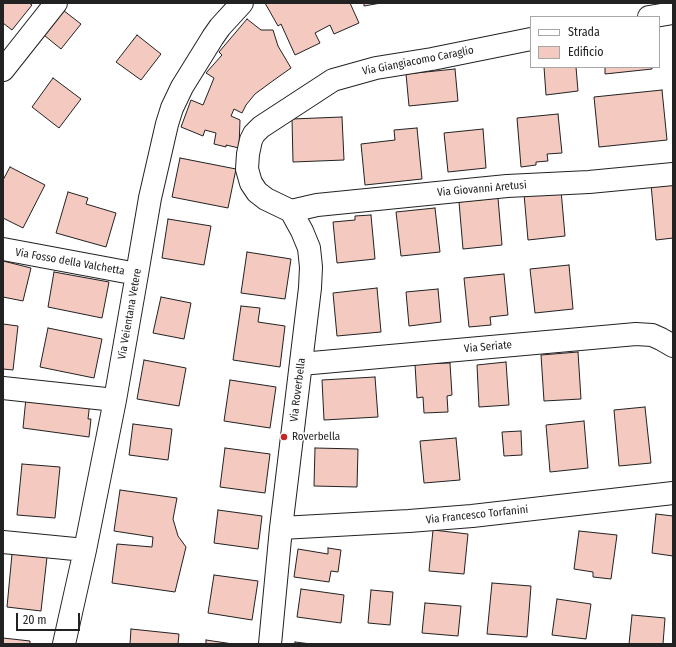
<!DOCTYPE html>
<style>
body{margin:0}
#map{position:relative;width:676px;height:647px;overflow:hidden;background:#fff;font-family:"Fira Sans Condensed",sans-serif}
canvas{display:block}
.frame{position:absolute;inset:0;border:4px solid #222;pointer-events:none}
.legend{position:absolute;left:530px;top:16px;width:130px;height:52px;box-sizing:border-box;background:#fff;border:1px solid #a7a7a7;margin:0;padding:5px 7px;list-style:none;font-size:12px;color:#222}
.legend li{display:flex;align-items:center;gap:8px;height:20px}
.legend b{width:20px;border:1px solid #a7a7a7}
.scale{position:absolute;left:16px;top:613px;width:64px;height:18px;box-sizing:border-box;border:2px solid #222;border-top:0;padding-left:5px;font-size:12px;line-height:14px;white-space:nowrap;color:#222;-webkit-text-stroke:3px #fff;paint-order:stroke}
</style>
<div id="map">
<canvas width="676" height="647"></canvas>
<div class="frame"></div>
<ul class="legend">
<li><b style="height:5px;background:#fff"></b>Strada</li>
<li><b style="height:11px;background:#f3c9c0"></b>Edificio</li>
</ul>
<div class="scale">20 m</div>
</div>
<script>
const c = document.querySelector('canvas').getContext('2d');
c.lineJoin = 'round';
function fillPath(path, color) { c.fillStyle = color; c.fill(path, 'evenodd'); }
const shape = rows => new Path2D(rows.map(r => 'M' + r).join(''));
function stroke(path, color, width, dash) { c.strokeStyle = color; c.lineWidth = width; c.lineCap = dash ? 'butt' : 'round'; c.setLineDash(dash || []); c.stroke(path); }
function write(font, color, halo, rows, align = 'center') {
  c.font = font + ' "Fira Sans Condensed",sans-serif'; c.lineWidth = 3; c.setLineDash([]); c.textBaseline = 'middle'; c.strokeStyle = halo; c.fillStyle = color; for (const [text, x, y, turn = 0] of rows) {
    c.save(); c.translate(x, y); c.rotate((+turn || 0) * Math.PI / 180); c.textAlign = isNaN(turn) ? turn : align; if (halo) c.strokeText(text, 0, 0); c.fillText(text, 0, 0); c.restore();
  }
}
const building = shape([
 [3,3,29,3,32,5,12,30,3,23,3,3],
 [265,3,350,3,359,23,334,34,330,25,315,33,320,43,295,55,281,24,278,26,265,3],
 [364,3,381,3,364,6,364,3],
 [59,7,81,24,61,49,39,31,59,7],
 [247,19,261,30,273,30,278,46,291,68,274,80,255,94,246,105,242,113,234,109,231,116,240,120,239,148,226,145,226,147,214,144,216,133,205,130,203,136,181,127,191,100,203,105,214,78,206,73,222,55,219,52,247,19],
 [137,35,161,54,141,80,116,62,137,35],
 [544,67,576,67,578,91,546,95,544,67],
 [605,67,652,67,652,69,605,74,605,67],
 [455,69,458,101,409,106,406,74,455,69],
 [53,78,81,99,59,128,32,107,53,78],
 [662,90,667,140,599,147,594,97,662,90],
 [558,114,562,153,547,154,548,161,536,162,536,165,521,167,517,118,558,114],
 [342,117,344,160,293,162,292,119,342,117],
 [417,128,422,179,365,185,361,144,395,140,394,130,417,128],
 [483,129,486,168,448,172,444,133,483,129],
 [180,158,236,169,228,208,172,197,180,158],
 [10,167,45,185,23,228,3,218,3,180,10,167],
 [673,182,673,238,656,240,651,184,673,182],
 [561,190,565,236,528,240,524,194,561,190],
 [68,192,88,198,86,204,116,213,106,247,56,233,68,192],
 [498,198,502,245,463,249,459,202,498,198],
 [435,208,440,252,401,256,396,212,435,208],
 [371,215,375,259,337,263,333,222,355,220,355,216,371,215],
 [168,219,211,226,204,265,162,258,168,219],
 [247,252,291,259,285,299,241,293,247,252],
 [3,261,31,268,23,301,3,297,3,261],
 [569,265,573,309,535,313,530,269,569,265],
 [54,272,109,282,102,318,48,307,54,272],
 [504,274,508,315,490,317,491,325,469,327,464,278,504,274],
 [377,288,381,332,337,336,333,293,377,288],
 [438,289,441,322,409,326,406,292,438,289],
 [161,297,191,303,184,339,153,333,161,297],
 [241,306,260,308,258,322,285,326,280,367,233,360,241,306],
 [3,324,18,326,13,370,3,369,3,324],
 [48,328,102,339,94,378,40,367,48,328],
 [578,352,581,399,544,401,541,355,578,352],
 [144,360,186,368,179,406,137,399,144,360],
 [506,362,509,405,479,407,477,365,506,362],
 [450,363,452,395,447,396,448,412,424,413,423,397,417,398,415,364,450,363],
 [375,377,378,417,324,420,322,380,375,377],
 [230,380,276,387,270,428,224,421,230,380],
 [26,398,90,402,88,419,91,419,89,437,23,428,26,398],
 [645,407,651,463,619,466,614,410,645,407],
 [584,421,588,468,550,472,546,425,584,421],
 [133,424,172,429,168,460,129,455,133,424],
 [521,431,522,455,504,456,502,432,521,431],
 [456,438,460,480,424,483,420,441,456,438],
 [225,448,270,454,265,493,220,487,225,448],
 [315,448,358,449,357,487,314,486,315,448],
 [22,464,60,467,55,518,17,515,22,464],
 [120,490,177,498,173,519,178,536,186,547,175,592,112,583,117,544,152,547,153,537,114,531,120,490],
 [218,510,262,516,258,549,214,543,218,510],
 [656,514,673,516,673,556,652,553,656,514],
 [433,530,468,534,464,574,429,571,433,530],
 [579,531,617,535,611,579,593,577,593,572,574,569,579,531],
 [328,548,341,550,338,572,331,571,329,582,294,577,298,549,328,554,328,548],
 [12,554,47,557,41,611,7,607,12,554],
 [214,575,258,581,252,620,208,613,214,575],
 [492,583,531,586,527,637,487,634,492,583],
 [301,589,344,595,341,623,297,617,301,589],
 [371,590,393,592,390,625,368,623,371,590],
 [557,599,591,604,586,639,552,635,557,599],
 [425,603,461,606,458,636,422,633,425,603],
 [632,615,665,618,663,644,629,644,632,615],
 [131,629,179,634,178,644,130,644,131,629],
 [3,638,30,641,30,644,3,644,3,638],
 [206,640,233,644,206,644,206,640],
 [295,642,311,644,295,644,295,642]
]);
fillPath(building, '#f3c9c0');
stroke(building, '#222', 1);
const minor = shape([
 [649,17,673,13],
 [3,70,56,3],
 [291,211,266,199,257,192,251,183,247,169,248,154,251,140,254,134,261,127,333,80,376,68,432,59,531,39],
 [291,211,317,205,507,186,589,182,673,174],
 [3,249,137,274],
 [301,364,636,334,652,335,661,339,673,346],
 [3,388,115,400],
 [281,528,409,521,472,516,673,493],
 [3,542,85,550],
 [64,644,85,550,115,400,137,274,150,198,167,124,172,108,182,87,213,37,220,27,242,3],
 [270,644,281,528,310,288,311,267,309,248,302,231,291,211]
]);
stroke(minor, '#222', 24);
stroke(minor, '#fff', 22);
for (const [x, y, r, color] of [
 [284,437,4,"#c62828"]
]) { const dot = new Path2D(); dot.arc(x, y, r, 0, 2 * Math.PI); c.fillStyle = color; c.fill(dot); stroke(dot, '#fff', 1.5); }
write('11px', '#222', '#fff', [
 ["Via Giangiacomo Caraglio",418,61,-11],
 ["Via Giovanni Aretusi",482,189,-5],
 ["Via Fosso della Valchetta",70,262,10],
 ["Via Veientana Vetere",130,314,-80],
 ["Via Seriate",488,347,-5],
 ["Via Roverbella",298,390,-83],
 ["Via Francesco Torfanini",477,515,-6]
]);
write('11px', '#222', '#fff', [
 ["Roverbella",292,437]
], 'left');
</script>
